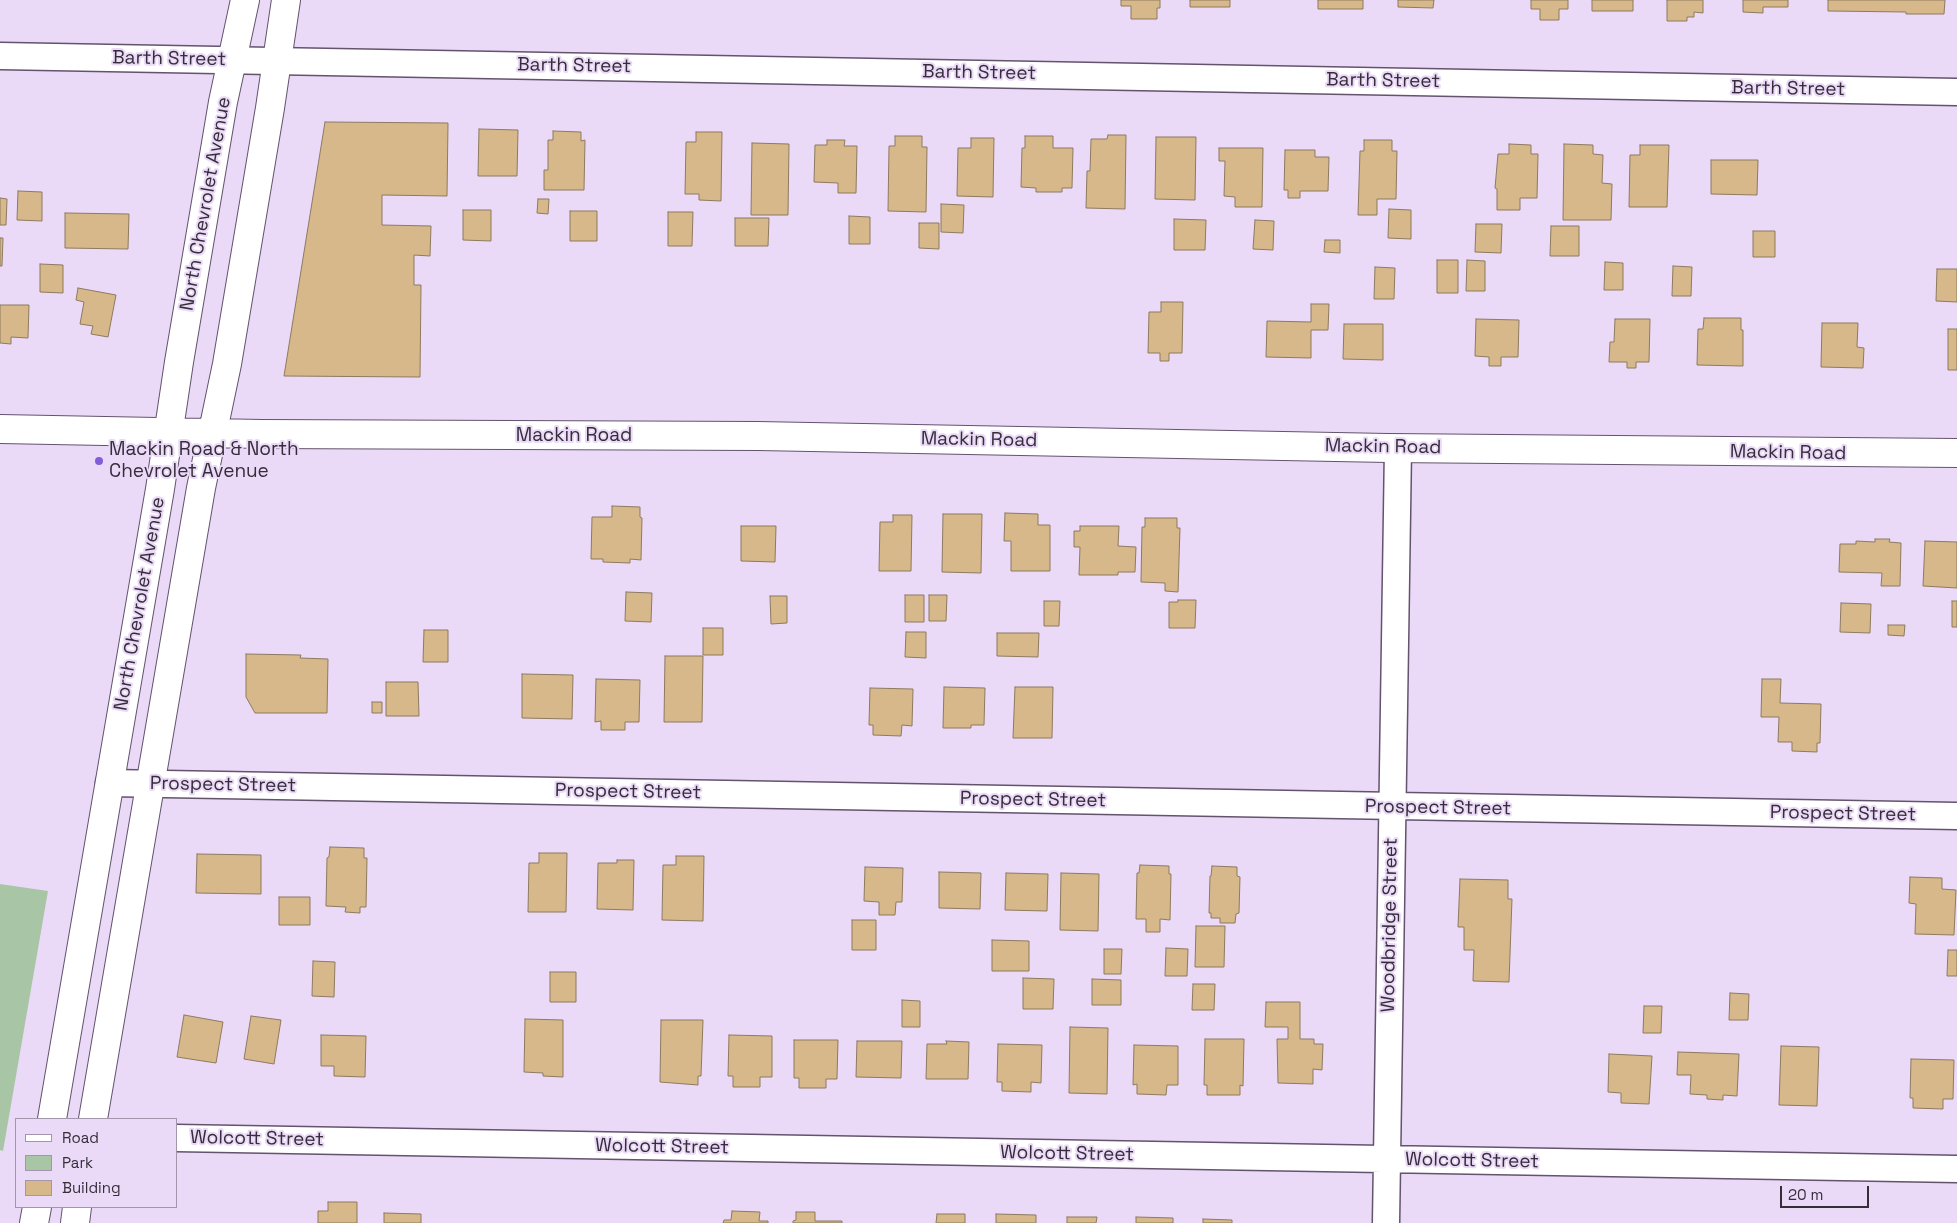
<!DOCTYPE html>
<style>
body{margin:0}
#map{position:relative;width:1957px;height:1223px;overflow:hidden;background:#ebd9f8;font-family:"Space Grotesk",sans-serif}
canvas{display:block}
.legend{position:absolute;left:15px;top:1118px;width:162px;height:90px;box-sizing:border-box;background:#ebd9f8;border:1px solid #a295ac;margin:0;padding:6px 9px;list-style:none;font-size:15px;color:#352e39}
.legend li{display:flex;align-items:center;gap:10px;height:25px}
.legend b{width:25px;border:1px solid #a295ac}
.scale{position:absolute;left:1780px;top:1186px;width:89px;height:22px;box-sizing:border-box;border:2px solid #352e39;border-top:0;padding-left:6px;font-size:15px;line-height:18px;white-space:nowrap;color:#352e39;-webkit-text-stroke:4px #ebd9f8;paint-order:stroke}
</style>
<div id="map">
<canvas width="1957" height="1223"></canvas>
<ul class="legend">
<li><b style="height:6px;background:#fff"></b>Road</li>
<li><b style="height:14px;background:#a8c6a6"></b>Park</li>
<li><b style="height:14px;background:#d6b88a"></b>Building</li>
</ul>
<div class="scale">20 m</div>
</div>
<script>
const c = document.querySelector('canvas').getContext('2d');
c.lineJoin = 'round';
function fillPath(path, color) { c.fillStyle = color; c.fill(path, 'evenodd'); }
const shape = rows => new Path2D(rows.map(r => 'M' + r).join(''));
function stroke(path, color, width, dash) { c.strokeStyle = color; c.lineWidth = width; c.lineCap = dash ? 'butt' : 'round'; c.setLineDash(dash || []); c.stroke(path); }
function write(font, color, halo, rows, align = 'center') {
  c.font = font + ' "Space Grotesk",sans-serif'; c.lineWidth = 4; c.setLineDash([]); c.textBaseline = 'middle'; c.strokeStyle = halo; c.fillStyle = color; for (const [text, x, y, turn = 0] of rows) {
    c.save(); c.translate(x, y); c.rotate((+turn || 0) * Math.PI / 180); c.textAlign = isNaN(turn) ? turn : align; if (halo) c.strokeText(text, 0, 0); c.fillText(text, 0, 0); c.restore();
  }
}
fillPath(shape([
 [0,884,48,891,3,1151,0,1150]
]), '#a8c6a6');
const building = shape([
 [1121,0,1160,0,1160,8,1157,8,1157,19,1131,19,1131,6,1121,6,1121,0],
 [1190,0,1230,0,1230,7,1190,7,1190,0],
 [1318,0,1363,0,1363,9,1318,9,1318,0],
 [1398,0,1434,0,1433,8,1398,7,1398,0],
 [1531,0,1568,0,1568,9,1559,9,1559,20,1540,20,1540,9,1531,9,1531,0],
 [1592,0,1633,0,1633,11,1592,11,1592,0],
 [1667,0,1703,0,1703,13,1694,12,1694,17,1687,17,1687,21,1667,21,1667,0],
 [1743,0,1788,0,1788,7,1763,7,1763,13,1743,12,1743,0],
 [1828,0,1945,0,1944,14,1906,14,1906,12,1828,11,1828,0],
 [325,122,448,123,447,196,382,195,382,225,431,226,430,256,414,255,414,285,421,285,420,377,284,376,325,122],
 [479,129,518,130,517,176,478,176,479,129],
 [553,131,581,132,581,141,585,140,584,190,544,190,544,170,548,170,548,140,553,140,553,131],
 [696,132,722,132,721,201,699,200,699,194,685,194,686,142,696,142,696,132],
 [1108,135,1126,135,1125,209,1086,208,1087,171,1090,171,1091,139,1107,139,1108,135],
 [895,136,922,136,922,147,927,147,926,212,888,211,889,146,895,146,895,136],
 [1025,136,1053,136,1053,148,1073,148,1072,188,1062,188,1062,192,1036,192,1036,188,1021,187,1022,148,1025,148,1025,136],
 [1156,137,1196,137,1195,200,1155,199,1156,137],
 [971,138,994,138,993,197,957,196,958,148,971,148,971,138],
 [827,140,845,140,844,146,857,146,856,193,838,193,838,183,814,182,815,145,827,145,827,140],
 [1364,140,1392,140,1392,151,1397,151,1396,199,1377,199,1377,215,1358,215,1360,151,1364,151,1364,140],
 [752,143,789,144,788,215,751,215,752,143],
 [1509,144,1531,145,1531,154,1538,154,1537,198,1520,198,1520,210,1497,210,1497,189,1495,188,1498,154,1509,154,1509,144],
 [1564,144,1593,145,1593,154,1603,155,1602,183,1612,184,1611,220,1563,220,1564,144],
 [1640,145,1669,145,1667,207,1629,207,1630,155,1640,155,1640,145],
 [1219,148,1263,148,1262,207,1235,207,1235,197,1224,196,1225,161,1219,161,1219,148],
 [1285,150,1315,150,1315,157,1329,157,1328,191,1300,191,1300,198,1288,198,1288,190,1284,190,1285,150],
 [1711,160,1758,160,1757,195,1711,194,1711,160],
 [18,191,42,192,42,221,17,220,18,191],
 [0,198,7,199,6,225,0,225,0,198],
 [538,199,549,199,548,214,537,213,538,199],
 [941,204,964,205,963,233,941,232,941,204],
 [1389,209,1411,210,1411,239,1388,238,1389,209],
 [463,210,491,210,491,241,463,240,463,210],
 [570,211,597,211,597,241,570,241,570,211],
 [668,212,693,212,692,246,668,246,668,212],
 [65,213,129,214,128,249,65,248,65,213],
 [849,216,870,217,870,244,849,244,849,216],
 [735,218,769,218,768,246,735,246,735,218],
 [1174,219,1206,220,1205,250,1174,250,1174,219],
 [1255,220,1274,221,1273,250,1253,249,1255,220],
 [919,223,939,223,939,249,919,248,919,223],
 [1476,224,1502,224,1501,253,1475,252,1476,224],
 [1551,226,1579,226,1579,256,1550,256,1551,226],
 [1753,231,1775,231,1775,257,1753,257,1753,231],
 [0,238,3,238,2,266,0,266,0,238],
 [1325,240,1340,240,1340,253,1324,252,1325,240],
 [1437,260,1458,260,1458,293,1437,293,1437,260],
 [1467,260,1485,261,1485,291,1466,291,1467,260],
 [1605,262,1623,263,1623,290,1604,290,1605,262],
 [40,264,63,265,63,293,40,292,40,264],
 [1673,266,1692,267,1691,296,1672,296,1673,266],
 [1375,267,1395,268,1394,299,1374,299,1375,267],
 [1937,269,1957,269,1957,302,1936,301,1937,269],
 [78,288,116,295,108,337,91,334,93,326,80,324,84,302,76,300,78,288],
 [1161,302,1183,302,1182,353,1169,353,1169,361,1160,361,1160,353,1148,353,1149,312,1161,312,1161,302],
 [1311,304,1329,304,1328,330,1311,330,1311,358,1266,357,1267,321,1311,322,1311,304],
 [0,305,29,305,28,338,11,337,11,344,0,343,0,305],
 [1704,318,1741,318,1741,330,1743,330,1743,366,1697,365,1698,329,1703,329,1704,318],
 [1476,319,1519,320,1518,357,1501,357,1501,366,1489,366,1489,357,1475,356,1476,319],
 [1615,319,1650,319,1649,362,1636,362,1636,368,1627,368,1627,362,1609,362,1610,342,1614,342,1615,319],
 [1822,323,1858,323,1857,347,1864,348,1863,368,1821,367,1822,323],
 [1344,324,1383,324,1383,360,1343,359,1344,324],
 [1948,329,1957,329,1957,370,1948,370,1948,329],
 [612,506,640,507,640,517,642,518,641,560,630,559,630,563,603,562,603,559,591,559,592,517,612,517,612,506],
 [1005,513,1038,514,1038,525,1050,525,1050,571,1011,571,1011,541,1004,541,1005,513],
 [943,514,982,514,981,573,942,572,943,514],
 [893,515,912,515,911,571,879,571,880,522,893,522,893,515],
 [1145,518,1177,518,1177,528,1180,528,1178,592,1165,591,1165,583,1141,582,1142,527,1145,527,1145,518],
 [741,526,776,526,775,562,741,561,741,526],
 [1080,526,1119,526,1118,546,1136,547,1135,572,1118,572,1118,575,1079,575,1080,547,1074,547,1074,531,1080,531,1080,526],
 [1875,539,1890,539,1889,542,1901,543,1900,586,1881,586,1882,573,1839,572,1840,544,1856,544,1856,541,1875,542,1875,539],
 [1925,541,1957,542,1957,588,1923,586,1925,541],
 [626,592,652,593,651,622,625,621,626,592],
 [905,595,924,595,924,622,905,622,905,595],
 [929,595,947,595,946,621,929,621,929,595],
 [770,596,787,596,787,623,771,624,770,596],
 [1178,600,1196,600,1195,628,1169,628,1169,602,1178,602,1178,600],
 [1044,601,1060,601,1059,626,1044,626,1044,601],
 [1952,601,1957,601,1957,627,1952,627,1952,601],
 [1841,603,1871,604,1870,633,1840,632,1841,603],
 [1888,625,1905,625,1904,636,1888,635,1888,625],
 [703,628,723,628,723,655,703,655,703,628],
 [424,630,448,630,448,662,423,662,424,630],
 [906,632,926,632,926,658,905,657,906,632],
 [997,633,1039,633,1038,657,997,656,997,633],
 [246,654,301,655,300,658,328,659,327,713,255,713,246,697,246,654],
 [665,656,703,656,702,722,664,722,665,656],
 [522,674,573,675,572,719,522,718,522,674],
 [596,679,640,680,639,722,625,722,625,730,601,730,601,721,595,722,596,679],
 [1762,679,1781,679,1780,703,1821,704,1820,743,1817,743,1817,752,1792,751,1792,742,1778,742,1779,717,1761,717,1762,679],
 [386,682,418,682,419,716,386,716,386,682],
 [944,687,985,688,984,725,971,725,971,728,943,728,944,687],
 [1015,687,1053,687,1052,738,1013,738,1015,687],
 [870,688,913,689,912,726,902,725,901,736,873,735,873,725,869,725,870,688],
 [372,702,382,702,382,713,372,713,372,702],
 [330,847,364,848,364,858,367,858,366,907,360,907,360,913,345,912,346,907,326,906,327,858,329,857,330,847],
 [539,853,567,853,566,912,528,912,529,863,539,863,539,853],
 [197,854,261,855,261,894,196,893,197,854],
 [676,856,704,856,703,921,662,920,663,865,676,865,676,856],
 [617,860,634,860,633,910,597,909,598,863,617,863,617,860],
 [1140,865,1169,866,1169,874,1171,874,1170,920,1160,919,1160,932,1146,932,1146,919,1136,919,1137,873,1139,873,1140,865],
 [1212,866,1237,867,1237,876,1240,877,1239,913,1236,914,1235,923,1220,923,1220,918,1211,918,1211,913,1209,913,1210,876,1211,876,1212,866],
 [865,867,903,868,902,902,896,902,895,915,879,915,879,902,864,901,865,867],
 [939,872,981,873,980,909,939,908,939,872],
 [1006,873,1048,874,1047,911,1005,910,1006,873],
 [1061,873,1099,874,1098,931,1060,930,1061,873],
 [1910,877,1942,878,1942,889,1956,890,1954,935,1915,934,1916,904,1909,903,1910,877],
 [1460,879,1508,880,1508,899,1512,899,1509,982,1473,981,1474,950,1464,950,1464,927,1458,927,1460,879],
 [279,897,310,897,310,925,279,925,279,897],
 [852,920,876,920,876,950,852,950,852,920],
 [1196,926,1225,926,1224,967,1195,967,1196,926],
 [992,940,1029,941,1029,971,992,971,992,940],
 [1166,948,1188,949,1187,976,1165,976,1166,948],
 [1104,949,1122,949,1121,974,1104,974,1104,949],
 [1948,950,1957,950,1957,976,1947,976,1948,950],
 [313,961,335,962,334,997,312,996,313,961],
 [550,972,576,972,576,1002,550,1002,550,972],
 [1023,978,1054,979,1053,1009,1023,1009,1023,978],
 [1092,979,1121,980,1121,1005,1092,1005,1092,979],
 [1193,984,1215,984,1214,1010,1192,1010,1193,984],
 [1730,993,1749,994,1748,1020,1729,1020,1730,993],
 [902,1000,920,1001,920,1027,902,1027,902,1000],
 [1266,1002,1300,1002,1300,1039,1314,1039,1314,1044,1323,1044,1322,1070,1313,1069,1313,1084,1278,1083,1277,1039,1288,1039,1288,1027,1265,1027,1266,1002],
 [1644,1006,1662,1006,1661,1033,1643,1033,1644,1006],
 [184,1015,223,1022,216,1063,177,1057,184,1015],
 [251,1016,281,1020,274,1064,244,1059,251,1016],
 [525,1019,563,1020,563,1077,543,1076,543,1073,524,1072,525,1019],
 [661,1020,703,1020,701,1076,698,1076,698,1085,660,1082,661,1020],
 [1070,1027,1108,1028,1107,1094,1069,1093,1070,1027],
 [321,1035,366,1036,365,1077,334,1076,334,1066,321,1066,321,1035],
 [729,1035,772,1036,772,1077,760,1077,760,1087,733,1087,733,1076,728,1076,729,1035],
 [1205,1039,1244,1039,1243,1086,1240,1085,1240,1095,1207,1095,1207,1085,1204,1085,1205,1039],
 [794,1040,838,1040,837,1079,826,1079,826,1088,799,1088,799,1078,794,1078,794,1040],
 [857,1041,902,1041,901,1078,856,1077,857,1041],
 [946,1041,969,1042,968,1079,926,1079,927,1044,947,1044,946,1041],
 [998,1044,1042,1045,1041,1083,1031,1082,1031,1092,1002,1091,1002,1082,997,1082,998,1044],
 [1134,1045,1178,1046,1178,1085,1167,1085,1166,1095,1137,1094,1137,1084,1133,1085,1134,1045],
 [1781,1046,1819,1047,1817,1106,1779,1105,1781,1046],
 [1678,1052,1739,1054,1737,1096,1723,1095,1723,1100,1707,1099,1707,1095,1690,1094,1691,1075,1677,1075,1678,1052],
 [1609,1054,1652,1056,1649,1104,1621,1103,1621,1093,1608,1092,1609,1054],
 [1911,1059,1954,1060,1953,1099,1943,1099,1943,1109,1913,1108,1913,1098,1910,1098,1911,1059],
 [328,1202,357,1202,357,1223,318,1223,318,1211,328,1211,328,1202],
 [732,1211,760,1212,759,1221,768,1221,768,1223,723,1223,724,1220,731,1220,732,1211],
 [796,1212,815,1212,815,1221,842,1221,842,1223,793,1223,793,1221,796,1220,796,1212],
 [384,1213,421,1214,421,1223,384,1223,384,1213],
 [937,1214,965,1214,965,1223,936,1223,937,1214],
 [996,1214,1036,1215,1036,1223,996,1223,996,1214],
 [1067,1217,1097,1217,1096,1223,1067,1223,1067,1217],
 [1136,1217,1173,1218,1173,1223,1136,1223,1136,1217],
 [1203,1219,1232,1220,1232,1223,1203,1223,1203,1219]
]);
fillPath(building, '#d6b88a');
stroke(building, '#8d7a5f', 1);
const minor = shape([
 [0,56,1957,92],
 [109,783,1957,816],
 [176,1138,1957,1169],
 [1386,1223,1398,448]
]);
const tertiary = shape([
 [0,429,262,434,758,436,1388,448,1957,453],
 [52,1119,160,489,179,362,223,102,245,0],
 [93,1119,201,488,227,364,270,108,286,0],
 [34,1223,37,1207],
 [75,1223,77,1207]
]);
stroke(minor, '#63536d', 29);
stroke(tertiary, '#63536d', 30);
stroke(minor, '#fff', 26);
stroke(tertiary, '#fff', 28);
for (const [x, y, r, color] of [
 [99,461,5,"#815ed8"]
]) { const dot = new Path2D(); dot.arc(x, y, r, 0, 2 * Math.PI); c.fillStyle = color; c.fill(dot); stroke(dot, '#ebd9f8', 2); }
write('19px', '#352e39', '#ebd9f8', [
 ["Barth Street",169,59,1],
 ["Barth Street",574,66,1],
 ["Barth Street",979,73,1],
 ["Barth Street",1383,81,1],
 ["Barth Street",1788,89,1],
 ["North Chevrolet Avenue",206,204,-80],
 ["Mackin Road",574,436],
 ["Mackin Road",979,440,1],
 ["Mackin Road",1383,447,1],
 ["Mackin Road",1788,453,1],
 ["North Chevrolet Avenue",140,604,-80],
 ["Prospect Street",223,785,1],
 ["Prospect Street",628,792,1],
 ["Prospect Street",1033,800,1],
 ["Prospect Street",1438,808,1],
 ["Prospect Street",1843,814,1],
 ["Woodbridge Street",1390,925,-89],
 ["Wolcott Street",257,1139,1],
 ["Wolcott Street",662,1147,1],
 ["Wolcott Street",1067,1154,1],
 ["Wolcott Street",1472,1161,1]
]);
write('19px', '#352e39', '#ebd9f8', [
 ["Mackin Road & North",109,450],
 ["Chevrolet Avenue",109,472]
], 'left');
</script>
